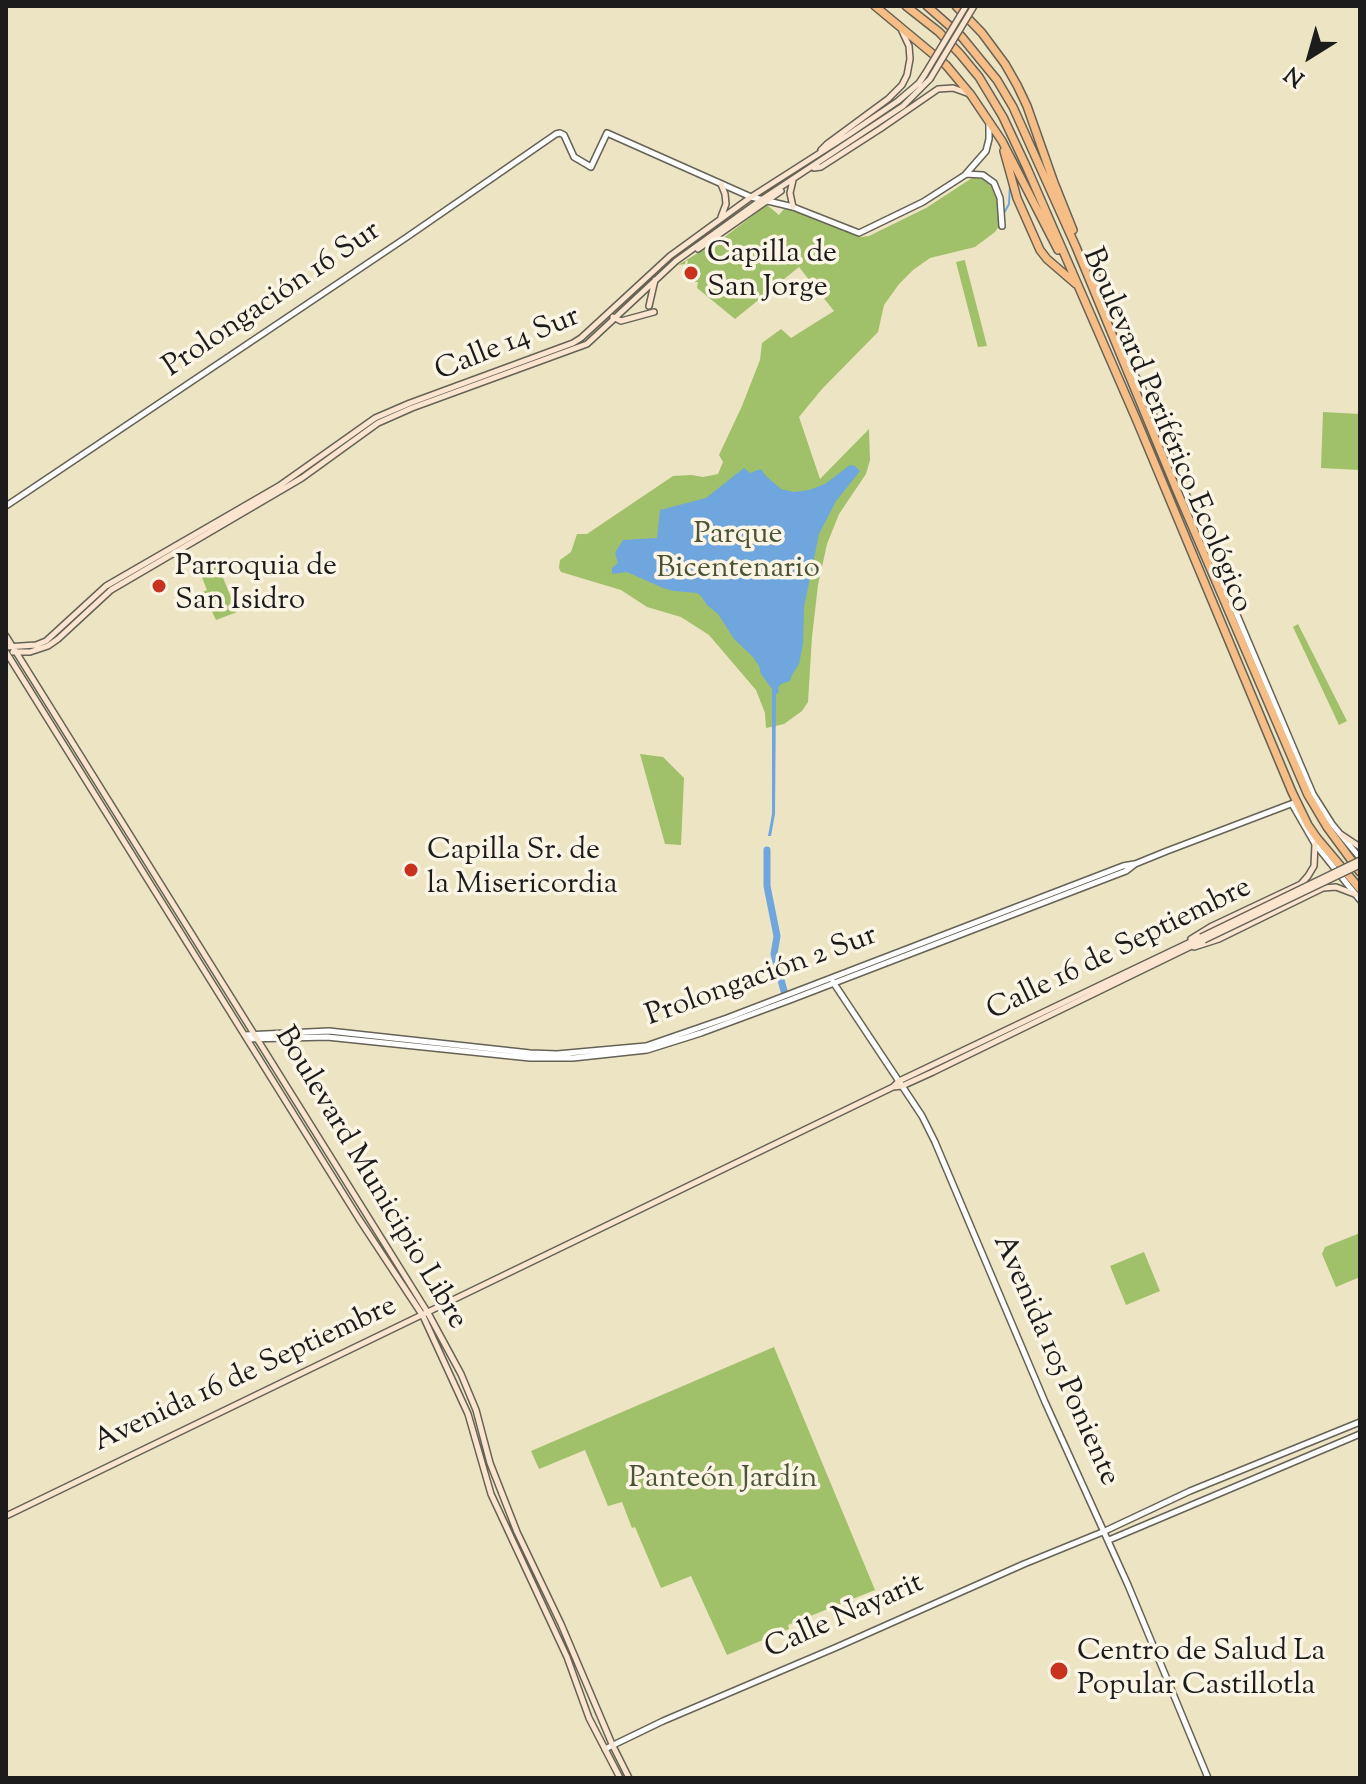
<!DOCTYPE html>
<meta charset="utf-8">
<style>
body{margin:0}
#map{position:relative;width:1366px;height:1784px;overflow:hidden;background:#ece4c3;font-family:"Sorts Mill Goudy",serif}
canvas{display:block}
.frame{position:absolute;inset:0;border:8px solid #1c1c1c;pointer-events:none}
.north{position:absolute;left:1270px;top:16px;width:80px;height:80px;-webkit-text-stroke:6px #fcf5e5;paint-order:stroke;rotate:217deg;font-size:22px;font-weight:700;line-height:32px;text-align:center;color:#1c1c1c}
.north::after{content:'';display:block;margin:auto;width:28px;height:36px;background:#1c1c1c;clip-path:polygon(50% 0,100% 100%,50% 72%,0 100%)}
</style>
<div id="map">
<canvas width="1366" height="1784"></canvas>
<div class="frame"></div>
<div class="north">N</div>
</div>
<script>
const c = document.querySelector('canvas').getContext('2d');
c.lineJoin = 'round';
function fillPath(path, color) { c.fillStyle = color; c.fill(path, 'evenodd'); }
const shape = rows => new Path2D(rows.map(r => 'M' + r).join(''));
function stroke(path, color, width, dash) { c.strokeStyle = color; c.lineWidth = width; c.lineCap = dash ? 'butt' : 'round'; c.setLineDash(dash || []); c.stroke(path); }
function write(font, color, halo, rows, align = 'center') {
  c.font = font + ' "Sorts Mill Goudy",serif'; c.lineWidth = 7; c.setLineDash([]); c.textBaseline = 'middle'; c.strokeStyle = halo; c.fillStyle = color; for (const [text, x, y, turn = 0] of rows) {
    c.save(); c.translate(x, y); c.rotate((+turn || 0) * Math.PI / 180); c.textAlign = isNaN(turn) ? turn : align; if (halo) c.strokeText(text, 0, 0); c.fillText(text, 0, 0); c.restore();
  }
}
fillPath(shape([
 [972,178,985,179,995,191,1000,225,995,232,975,247,930,258,913,270,899,284,884,305,878,332,822,389,799,417,820,479,869,429,870,460,866,474,839,514,827,544,818,585,812,637,808,702,802,711,784,724,766,728,765,713,756,690,709,635,681,617,647,607,621,590,561,572,559,568,560,560,571,552,577,534,587,534,673,476,692,475,703,477,718,474,723,462,719,455,742,406,760,360,762,343,781,329,791,338,834,311,799,267,735,319,697,288,698,282,694,282,701,274,687,265,688,261,686,260,685,264,678,265,708,247,710,248,767,205,779,215,784,209,795,210,861,237,869,236,926,208],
 [965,260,965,261,987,346,978,347,956,262],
 [1323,412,1360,414,1360,470,1321,468],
 [217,563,237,612,216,620,203,592,207,590,199,570],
 [1298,624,1347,721,1339,725,1293,627],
 [640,754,663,757,684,778,681,845,665,844],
 [1360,1233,1360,1277,1336,1287,1322,1254,1325,1247],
 [1144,1252,1160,1291,1126,1305,1110,1266],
 [774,1347,875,1590,788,1625,789,1629,727,1655,691,1576,661,1588,635,1527,632,1528,622,1502,608,1506,585,1450,539,1469,531,1451]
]), '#a0c069');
fillPath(shape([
 [850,465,855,466,860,471,836,501,819,534,804,607,803,644,799,664,792,675,790,681,781,684,778,688,779,692,776,694,775,814,771,836,768,836,772,814,772,689,761,674,759,666,753,657,734,639,718,614,707,605,701,596,697,593,674,591,663,588,627,572,612,574,612,568,618,563,615,553,623,540,657,538,660,510,706,498,744,468,750,473,761,469,766,476,781,489,794,492,809,490,825,484]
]), '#6fa6dd');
stroke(shape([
 [1004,213,1009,204,1010,185],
 [767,849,766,883,776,938,773,952,783,990]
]), '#6fa6dd', 2);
stroke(shape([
 [767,850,767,886,777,936,774,954,784,991]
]), '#6fa6dd', 7);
const tertiary = shape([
 [966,174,983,175,994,183,1000,198,1002,226],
 [1123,354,1142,387,1204,537,1313,794,1332,824,1360,858],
 [6,506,407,237,556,134,560,133,564,135,574,157,591,167,607,133,751,197,793,207,859,233,923,202,965,175,986,151,989,139,989,125],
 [1292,804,1315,844,1360,900],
 [833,982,922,1116,935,1142,1045,1402,1128,1585,1208,1778],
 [245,1035,329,1031,530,1053,557,1054,646,1046,727,1018,1123,866,1134,864],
 [248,1039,327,1037,530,1058,573,1058,647,1050,701,1033,790,1000,1126,871,1135,864,1167,851,1296,802],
 [1109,1540,1360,1434],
 [605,1749,663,1721,837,1647,1024,1564,1105,1531,1190,1491,1360,1422]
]);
const secondary = shape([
 [821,150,827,144,888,99,902,85,907,75,910,59,909,46,902,31],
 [814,168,821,167,880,129,938,89,953,88,967,93],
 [793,207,790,193,793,180],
 [721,217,726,204,725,194,721,184],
 [698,249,781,191],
 [649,306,655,280],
 [613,317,621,321,654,312],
 [6,636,428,1313,461,1374,476,1410,490,1463,517,1532,561,1624,612,1744,629,1778],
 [6,647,36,645,46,641,106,586,279,486,375,418,410,403,573,343,581,338,670,256,751,197,848,135,898,101,919,83,925,74],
 [6,652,359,1219,423,1316,468,1414,491,1494,567,1657,589,1718,620,1778],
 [13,652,30,652,48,646,58,639,111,590,302,478,378,423,412,408,587,344,676,261,761,200,903,106,930,79],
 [1342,835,1360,847],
 [1191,939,1212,926,1301,884,1308,876,1314,866,1315,844],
 [1194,947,1219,939,1323,888,1336,887,1357,895],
 [893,1087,899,1081,1201,937],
 [6,1516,893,1087,902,1086,933,1072,1204,940]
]);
const trunk = shape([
 [875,6,946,65,971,95,1002,141,1058,250],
 [906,6,939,32,960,54,979,77,1003,117,1027,168,1137,421,1292,792,1308,825,1317,838,1360,889],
 [927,6,961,36,997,80,1013,107,1076,247,1177,491,1308,795,1327,827,1360,872],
 [956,6,982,33,1005,64,1017,85,1027,106,1053,180,1073,230],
 [1004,151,1017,198,1040,250,1047,259,1076,284],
 [1096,276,1099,290,1098,296]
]);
stroke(tertiary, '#656256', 8);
stroke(secondary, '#656256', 8);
stroke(trunk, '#656256', 10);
stroke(tertiary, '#fff', 5);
stroke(secondary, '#fbe5cf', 5);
stroke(trunk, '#f6be86', 7);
const secondaryBridge = shape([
 [925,74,966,6],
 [930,79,974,6],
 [1201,937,1360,860],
 [1204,940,1360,865]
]);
stroke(secondaryBridge, '#656256', 8, []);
stroke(secondaryBridge, '#fbe5cf', 5);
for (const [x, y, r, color] of [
 [691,273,8,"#c8321e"],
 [159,586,8,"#c8321e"],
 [411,870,8,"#c8321e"],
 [1059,1671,10,"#c8321e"]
]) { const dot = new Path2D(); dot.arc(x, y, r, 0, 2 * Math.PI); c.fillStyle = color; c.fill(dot); stroke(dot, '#fcf5e5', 3); }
write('30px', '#1c1c1c', '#fcf5e5', [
 ["Capilla de",707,256],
 ["San Jorge",707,290],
 ["Parroquia de",175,569],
 ["San Isidro",175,603],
 ["Capilla Sr. de",427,853],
 ["la Misericordia",427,887],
 ["Centro de Salud La",1077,1654],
 ["Popular Castillotla",1077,1688]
], 'left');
write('30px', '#1c1c1c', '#fcf5e5', [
 ["Prolongación 16 Sur",273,301,-34],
 ["Calle 14 Sur",508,346,-22],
 ["Boulevard Periférico Ecológico",1165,431,67],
 ["Calle 16 de Septiembre",1120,951,-26],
 ["Prolongación 2 Sur",762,978,-20],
 ["Boulevard Municipio Libre",369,1179,59],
 ["Avenida 105 Poniente",1054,1361,66],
 ["Avenida 16 de Septiembre",246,1376,-25],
 ["Calle Nayarit",845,1618,-24]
]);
write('30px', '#4a5537', '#fcf5e5', [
 ["Parque",738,537],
 ["Bicentenario",738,571],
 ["Panteón Jardín",723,1481]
]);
</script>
